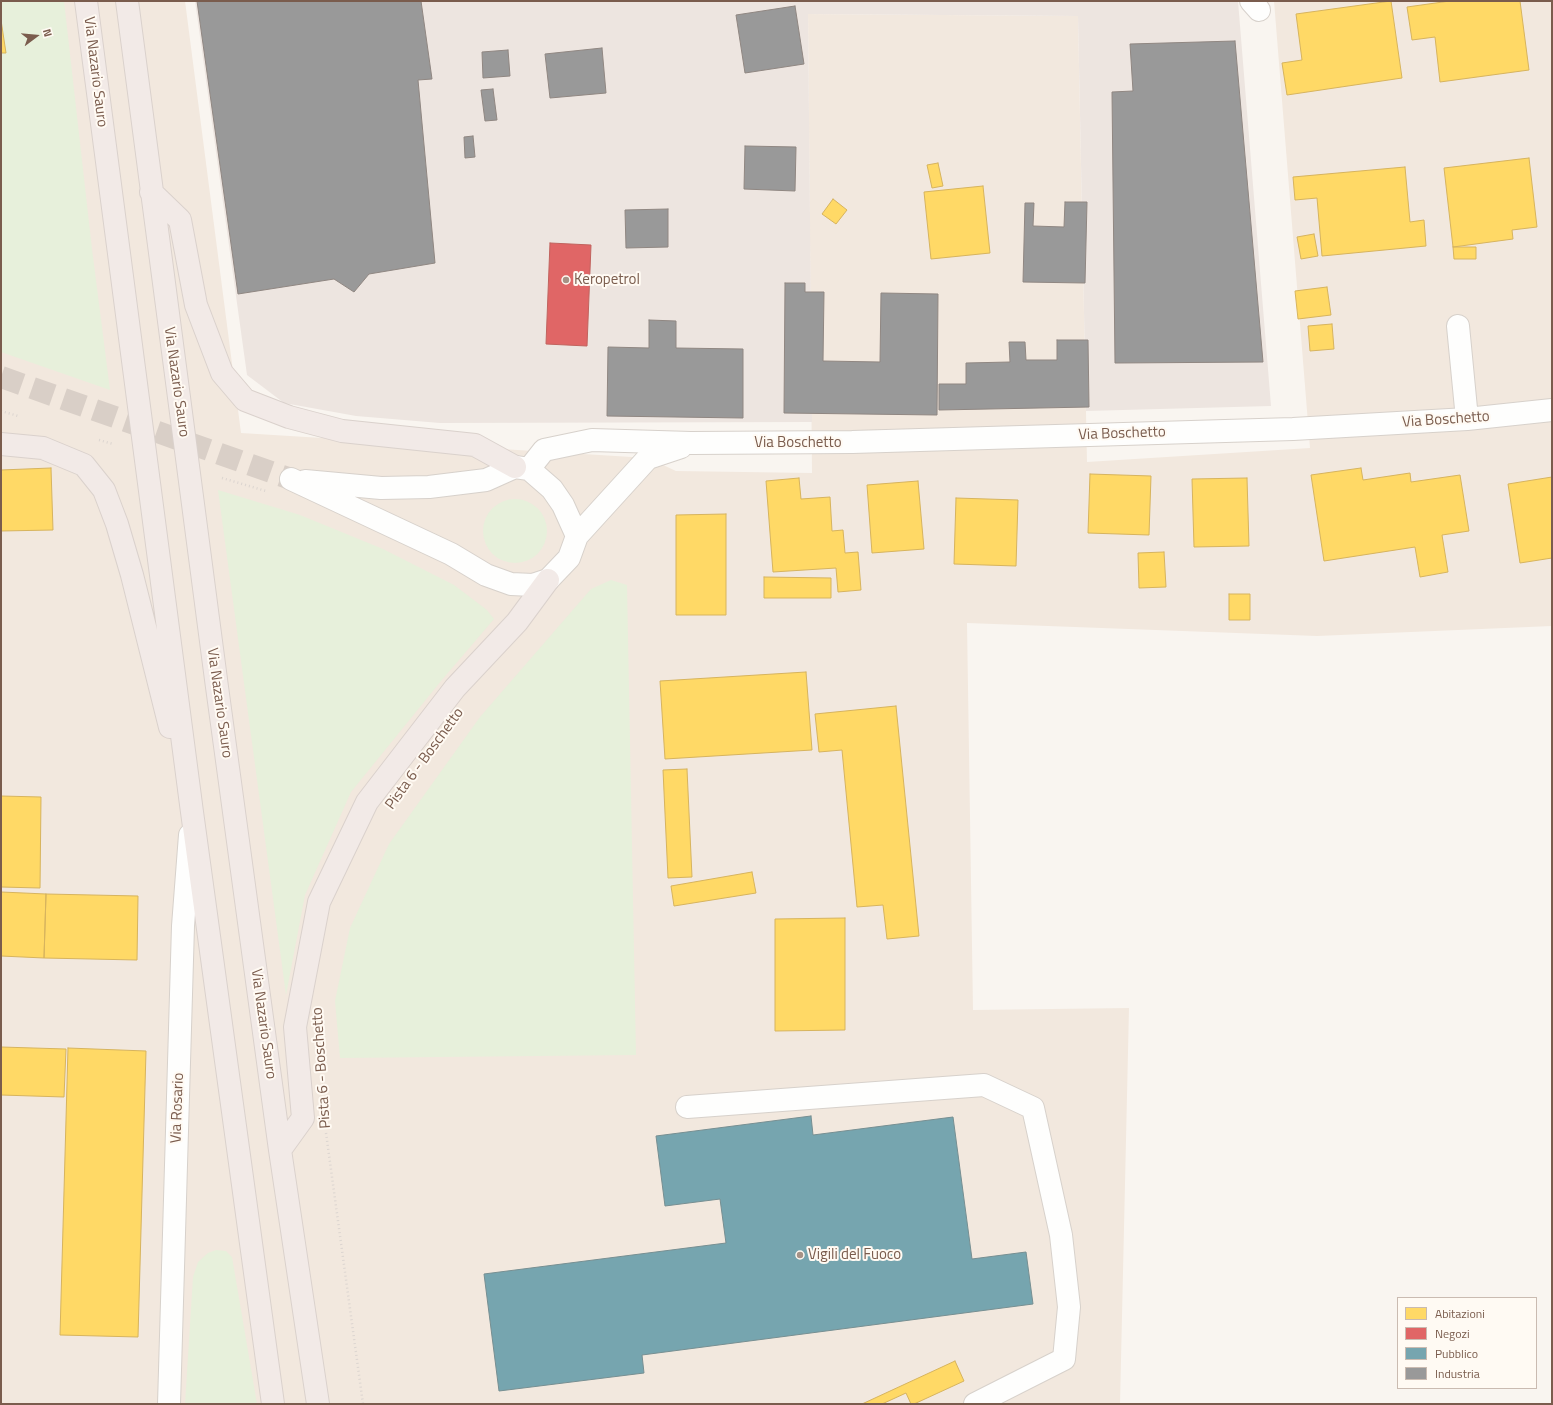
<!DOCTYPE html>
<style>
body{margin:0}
#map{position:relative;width:1553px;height:1405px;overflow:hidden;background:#f9f5f0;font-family:"Titillium Web",sans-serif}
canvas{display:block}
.frame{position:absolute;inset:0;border:2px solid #7a5c4d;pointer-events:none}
.legend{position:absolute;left:1397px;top:1297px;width:140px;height:92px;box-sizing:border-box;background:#fffaf3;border:1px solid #cabbb1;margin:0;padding:5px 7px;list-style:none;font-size:12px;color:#7a5c4d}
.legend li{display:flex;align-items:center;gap:8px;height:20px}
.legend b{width:20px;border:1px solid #cabbb1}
.north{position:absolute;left:16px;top:16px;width:40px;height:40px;-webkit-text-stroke:3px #fffaf3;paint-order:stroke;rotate:74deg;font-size:11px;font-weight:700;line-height:16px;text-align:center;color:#7a5c4d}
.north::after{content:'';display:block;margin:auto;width:14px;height:18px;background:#7a5c4d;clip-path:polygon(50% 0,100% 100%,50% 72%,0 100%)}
</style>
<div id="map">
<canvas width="1553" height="1405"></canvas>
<div class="frame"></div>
<ul class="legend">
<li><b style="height:11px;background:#ffd966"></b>Abitazioni</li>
<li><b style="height:11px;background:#e06666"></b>Negozi</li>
<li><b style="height:11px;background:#76a5af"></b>Pubblico</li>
<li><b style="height:11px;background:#999"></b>Industria</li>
</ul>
<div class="north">N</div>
</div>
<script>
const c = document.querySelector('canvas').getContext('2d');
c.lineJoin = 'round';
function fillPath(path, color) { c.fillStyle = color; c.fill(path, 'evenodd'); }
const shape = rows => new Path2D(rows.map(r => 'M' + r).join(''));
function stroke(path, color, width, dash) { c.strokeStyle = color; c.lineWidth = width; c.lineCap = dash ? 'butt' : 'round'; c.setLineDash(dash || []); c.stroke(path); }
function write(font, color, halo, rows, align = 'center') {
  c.font = font + ' "Titillium Web",sans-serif'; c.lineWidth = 4; c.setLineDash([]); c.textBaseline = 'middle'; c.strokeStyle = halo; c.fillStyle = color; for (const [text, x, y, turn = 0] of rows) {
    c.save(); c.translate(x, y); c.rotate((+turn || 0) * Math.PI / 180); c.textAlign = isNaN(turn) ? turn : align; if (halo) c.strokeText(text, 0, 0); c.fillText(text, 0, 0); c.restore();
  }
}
fillPath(shape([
 [1,1,185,1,241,433,648,458,676,471,812,473,808,14,1078,16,1087,462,1310,448,1274,1,1552,1,1552,626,1317,636,967,623,973,1010,1129,1008,1120,1404,1,1404]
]), '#f2e8de');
fillPath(shape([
 [195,1,1238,1,1271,406,1086,411,1078,16,808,14,812,422,440,423,356,416,284,403,247,375]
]), '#ede5e0');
fillPath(shape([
 [1,1,64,1,92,249,110,390,1,352,1,53,6,53,1,20],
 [218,490,300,515,383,549,454,585,487,610,494,619,441,681,351,792,305,895,286,995],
 '483 531a32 32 0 1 1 64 0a32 32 0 1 1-64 0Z',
 [611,580,627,585,636,1055,340,1058,335,1001,350,928,389,844,480,717,591,589],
 [216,1250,226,1251,232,1257,257,1404,185,1404,193,1277,198,1262,208,1253]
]), '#e7f0db');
const homes = shape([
 [1391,1,1402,78,1287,95,1282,63,1302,60,1296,14,1391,1],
 [1450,1,1520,1,1529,70,1440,82,1435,37,1412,40,1407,7,1450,1],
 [1,20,6,53,1,53,1,20],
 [1529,158,1537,227,1512,230,1513,239,1453,247,1444,168,1529,158],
 [938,163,943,186,932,188,927,165,938,163],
 [1405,167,1410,222,1424,220,1426,246,1322,256,1317,198,1295,200,1293,177,1405,167],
 [983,186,990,253,931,259,924,192,983,186],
 [833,199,847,210,836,224,822,214,833,199],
 [1314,234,1318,256,1301,259,1297,237,1314,234],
 [1453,247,1476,247,1476,259,1454,259,1453,247],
 [1327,287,1331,315,1298,319,1295,291,1327,287],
 [1332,324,1334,349,1310,351,1308,326,1332,324],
 [51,468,53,530,1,531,1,470,51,468],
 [1361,468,1363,480,1410,473,1411,482,1460,475,1469,531,1442,535,1448,572,1420,577,1415,547,1324,561,1311,475,1361,468],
 [1090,474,1151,476,1149,535,1088,533,1090,474],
 [1552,477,1552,558,1520,563,1508,484,1552,477],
 [799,478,801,499,830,497,832,531,843,530,845,553,858,552,861,590,838,592,836,568,773,572,766,481,799,478],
 [1247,478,1249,546,1194,547,1192,479,1247,478],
 [918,481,924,549,872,553,867,485,918,481],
 [956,498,1018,500,1016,566,954,564,956,498],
 [726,514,726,615,676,615,676,515,726,514],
 [1164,552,1166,587,1139,588,1138,553,1164,552],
 [764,577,831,578,831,598,764,598,764,577],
 [1229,594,1250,594,1250,620,1229,620,1229,594],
 [806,672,812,750,665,759,660,681,806,672],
 [896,706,919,936,887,939,883,905,857,907,842,750,819,752,815,714,896,706],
 [687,769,692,877,668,878,663,770,687,769],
 [1,796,41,797,40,888,1,887,1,796],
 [752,872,756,893,674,906,671,886,752,872],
 [1,892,46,894,44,958,1,956,1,892],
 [46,894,138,896,137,960,44,958,46,894],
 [845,918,845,1030,775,1031,775,919,845,918],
 [1,1047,66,1049,64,1097,1,1095,1,1047],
 [68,1048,146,1051,138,1337,60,1335,68,1048],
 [955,1361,964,1381,914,1404,911,1404,906,1393,882,1404,862,1404,955,1361]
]);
fillPath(homes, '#ffd966');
stroke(homes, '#d7b45e', 1);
const shops = shape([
 [550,243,591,245,587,346,546,344,550,243]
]);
fillPath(shops, '#e06666');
stroke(shops, '#c1635e', 1);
const public = shape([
 [811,1116,813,1135,953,1117,972,1259,1026,1252,1033,1304,642,1355,644,1373,499,1391,484,1274,726,1243,720,1199,665,1206,656,1136,811,1116]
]);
fillPath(public, '#76a5af');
stroke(public, '#778f92', 1);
const industry = shape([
 [197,1,421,1,432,79,418,80,435,263,369,274,354,292,334,279,238,294,197,1],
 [795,6,804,64,745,73,736,15,795,6],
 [1235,41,1263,362,1115,363,1112,92,1133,91,1130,44,1235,41],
 [602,48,606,93,550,98,545,54,602,48],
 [508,50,510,76,483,78,482,52,508,50],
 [493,89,497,120,485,121,481,90,493,89],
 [473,136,475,157,465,158,464,137,473,136],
 [745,146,796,147,795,191,744,189,745,146],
 [1065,202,1087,202,1085,283,1023,282,1025,203,1034,203,1033,226,1064,227,1065,202],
 [668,209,668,247,626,248,625,210,668,209],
 [785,283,805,283,805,292,824,292,823,361,880,362,881,293,938,294,937,415,784,413,785,283],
 [649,320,676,321,676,348,743,349,743,418,607,416,608,347,649,348,649,320],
 [1057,340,1088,340,1089,407,939,410,939,384,966,384,966,363,1010,362,1009,342,1025,342,1026,360,1057,360,1057,340]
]);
fillPath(industry, '#999');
stroke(industry, '#908782', 1);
stroke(shape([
 [1,377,291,479]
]), '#d9cfc7', 22, [22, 11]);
const minor = shape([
 [1251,1,1259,10],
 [1458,326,1467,419],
 [529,469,544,450,592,440,691,443,852,442,1293,429,1467,419,1552,410],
 [291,479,451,554,486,575,511,584,533,585,548,580,569,558,577,536,648,458,681,447],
 [305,481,381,488,429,487,486,480,515,467,529,469,552,489,563,505,577,536],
 [687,1107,984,1085,1033,1108,1061,1235,1069,1307,1064,1359,975,1404],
 [169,1404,183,926,190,835]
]);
const highway = shape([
 [86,1,192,812,273,1404],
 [127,1,217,687,280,1150,318,1404],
 [151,192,180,220,196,305,222,373,245,400,289,417,342,431,475,445,515,467],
 [1,444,43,448,84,465,104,490,117,524,132,575,170,727],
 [280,1150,303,1118,295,1027,319,902,367,802,455,688,517,622,548,580]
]);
stroke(minor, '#d7d1cb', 24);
stroke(highway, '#dad1cc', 24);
stroke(shape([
 [1,411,18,416],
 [99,440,113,444],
 [222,478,266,491],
 [326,1133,363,1404]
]), '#dcd5d0', 2.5, [1, 3]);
stroke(minor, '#fefefd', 22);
stroke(highway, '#f2eae7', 22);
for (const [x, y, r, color] of [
 [566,280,4,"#a69286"],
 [800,1255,4,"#a69286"]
]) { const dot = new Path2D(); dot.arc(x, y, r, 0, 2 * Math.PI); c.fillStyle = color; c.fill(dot); stroke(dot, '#fffaf3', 1.5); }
write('15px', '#7a5c4d', '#fffaf3', [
 ["Via Nazario Sauro",95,72,83],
 ["Via Nazario Sauro",176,382,82],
 ["Via Boschetto",1446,420,-4],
 ["Via Boschetto",1122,434,-2],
 ["Via Boschetto",798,443],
 ["Via Nazario Sauro",219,703,82],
 ["Pista 6 - Boschetto",425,759,-54],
 ["Via Nazario Sauro",263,1024,82],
 ["Pista 6 - Boschetto",322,1068,-94],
 ["Via Rosario",178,1108,-88]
]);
write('15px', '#7a5c4d', '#fffaf3', [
 ["Keropetrol",574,280],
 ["Vigili del Fuoco",808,1255]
], 'left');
</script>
